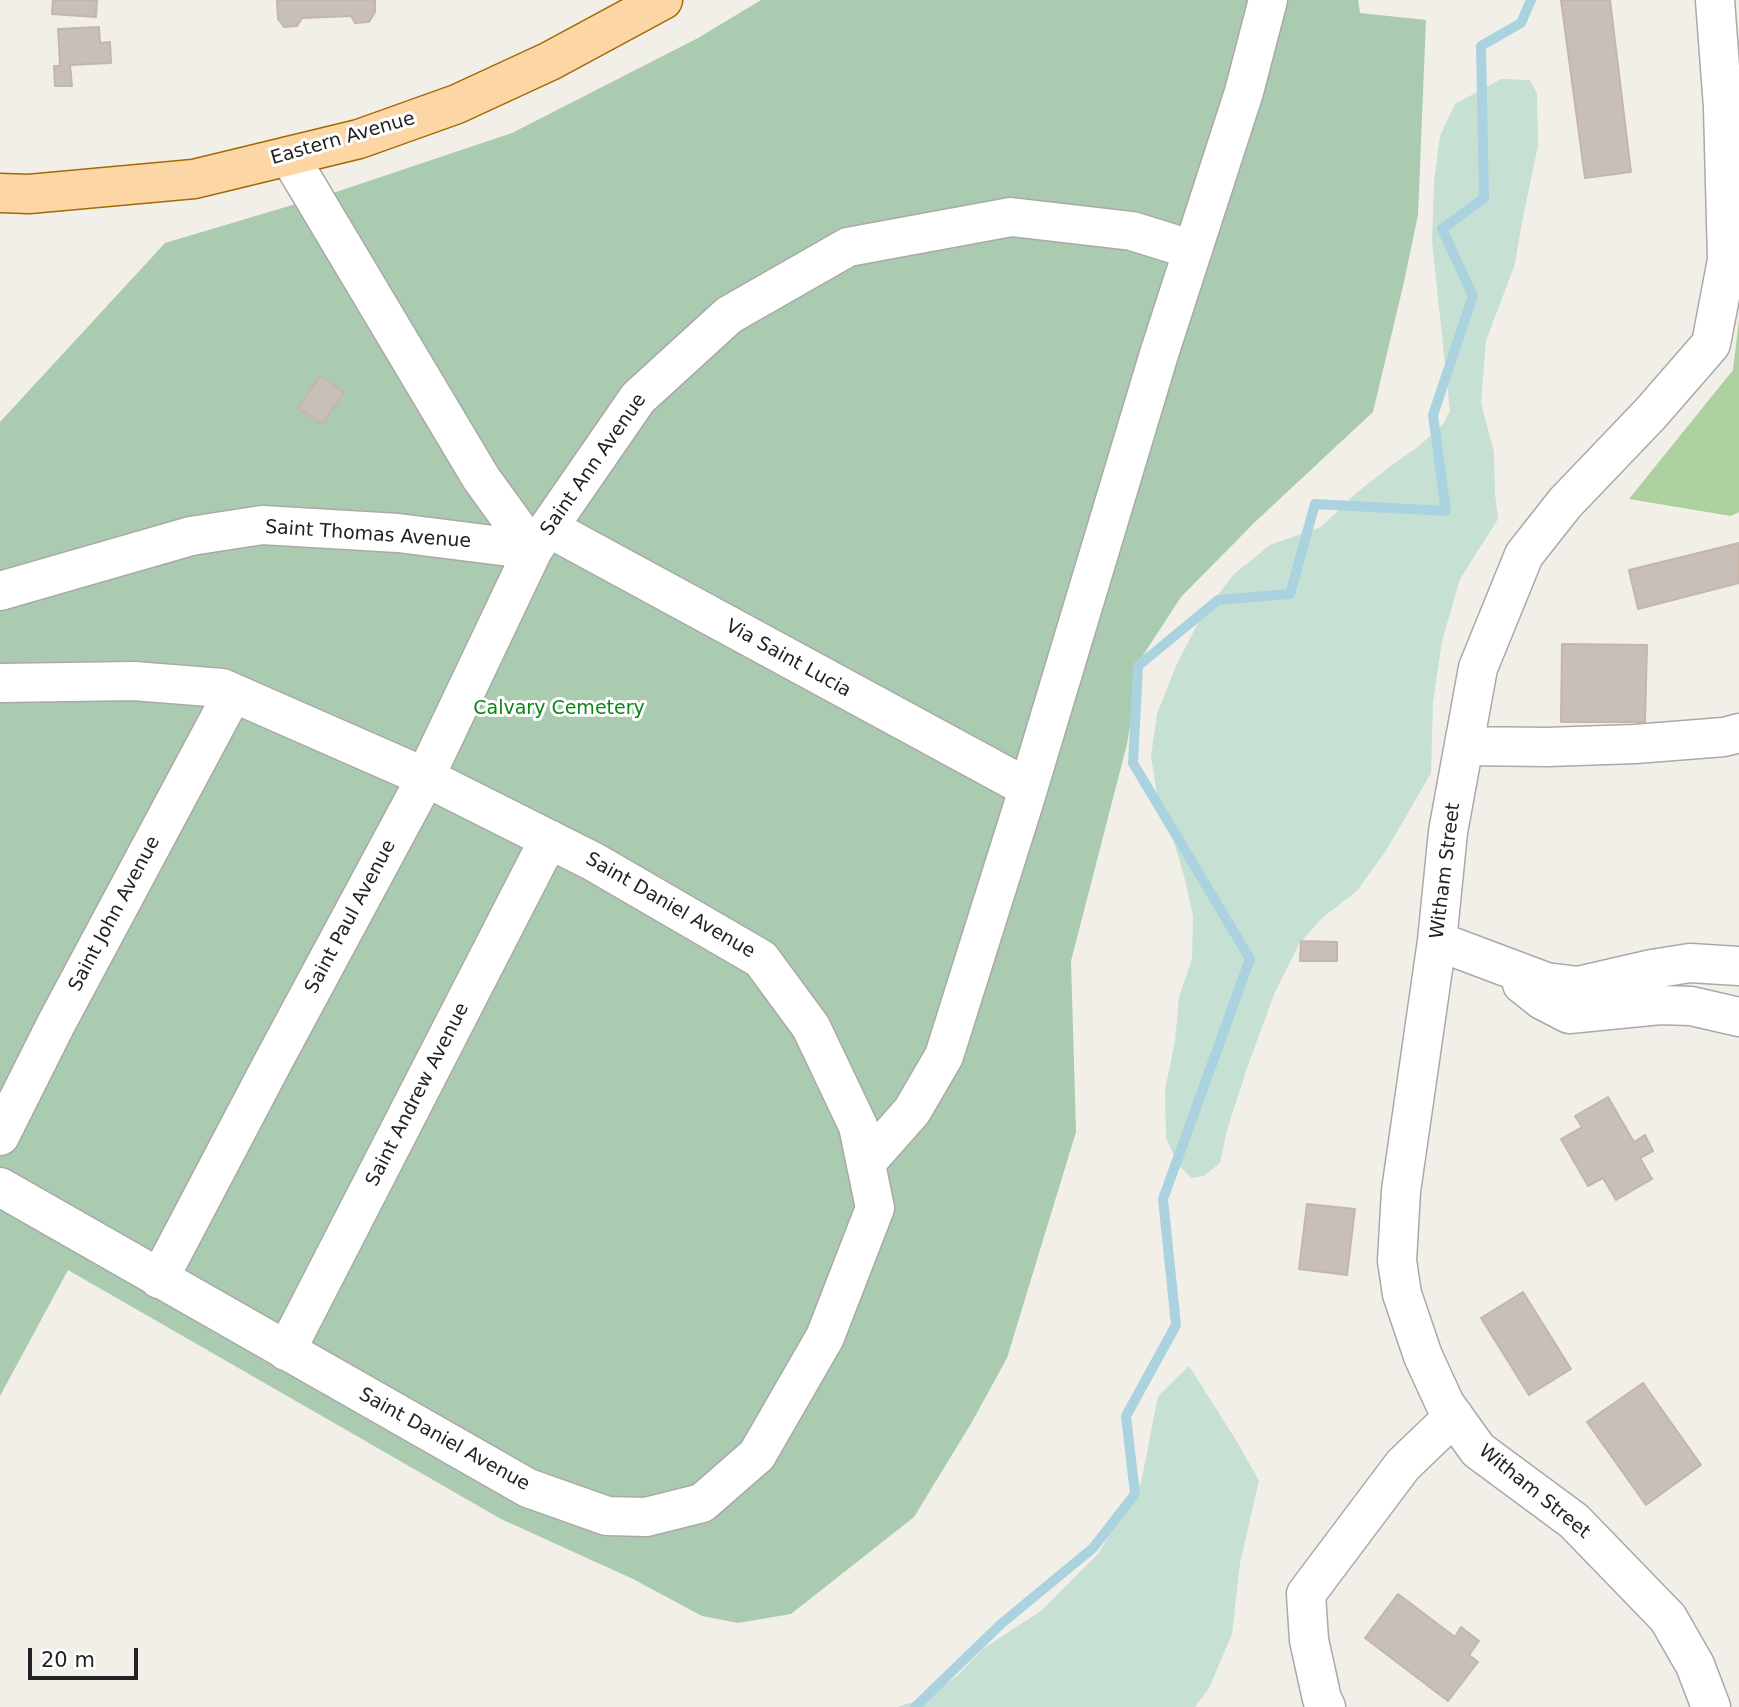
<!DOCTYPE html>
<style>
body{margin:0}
#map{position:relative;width:1739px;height:1707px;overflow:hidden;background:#f2efe9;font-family:"DejaVu Sans",sans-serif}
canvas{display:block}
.scale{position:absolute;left:28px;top:1648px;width:110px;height:32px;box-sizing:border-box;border:4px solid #222;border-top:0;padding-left:9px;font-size:21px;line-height:24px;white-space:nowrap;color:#222;-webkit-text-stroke:5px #fff;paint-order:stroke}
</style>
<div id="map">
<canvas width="1739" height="1707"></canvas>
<div class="scale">20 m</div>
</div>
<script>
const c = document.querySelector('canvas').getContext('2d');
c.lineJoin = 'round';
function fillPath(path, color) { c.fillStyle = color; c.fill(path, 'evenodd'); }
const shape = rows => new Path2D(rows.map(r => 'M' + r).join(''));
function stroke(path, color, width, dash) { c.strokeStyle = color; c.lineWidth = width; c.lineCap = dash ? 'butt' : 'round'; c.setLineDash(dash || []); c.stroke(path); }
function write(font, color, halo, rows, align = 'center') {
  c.font = font + ' "DejaVu Sans",sans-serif'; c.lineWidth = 6; c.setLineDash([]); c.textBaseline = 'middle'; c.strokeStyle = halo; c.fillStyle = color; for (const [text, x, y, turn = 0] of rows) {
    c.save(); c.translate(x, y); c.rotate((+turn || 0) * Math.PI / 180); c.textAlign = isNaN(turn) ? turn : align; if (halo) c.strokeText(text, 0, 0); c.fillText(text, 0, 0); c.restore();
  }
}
fillPath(shape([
 [1739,319,1739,512,1731,516,1629,499,1733,370]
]), '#add19e');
fillPath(shape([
 [1501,79,1530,80,1537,94,1538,146,1522,222,1515,264,1486,341,1481,403,1494,452,1495,494,1498,519,1460,579,1442,641,1433,702,1431,773,1387,849,1357,891,1322,918,1299,944,1275,992,1248,1065,1227,1130,1220,1163,1204,1176,1191,1178,1178,1164,1166,1138,1165,1090,1175,1041,1179,997,1192,959,1193,916,1184,876,1172,835,1157,794,1151,756,1157,714,1176,666,1201,617,1234,574,1270,545,1321,527,1355,494,1392,465,1419,446,1443,424,1450,411,1432,241,1434,182,1440,136,1455,104],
 [1189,1366,1236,1440,1259,1481,1240,1563,1232,1634,1209,1688,1195,1707,897,1707,929,1697,958,1675,984,1648,1041,1611,1098,1554,1141,1483,1158,1396]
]), '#c6e0d4');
fillPath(shape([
 [761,0,1358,0,1360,13,1426,20,1418,215,1404,282,1373,412,1255,522,1181,597,1140,660,1127,744,1071,961,1076,1132,1007,1358,972,1422,914,1517,791,1614,738,1623,702,1616,633,1579,501,1519,68,1270,0,1396,0,422,165,243,336,192,512,133,698,38]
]), '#aacbaf');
stroke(shape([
 [915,1707,1001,1624,1093,1548,1135,1494,1126,1416,1176,1325,1163,1199,1250,959,1133,763,1138,666,1218,600,1290,594,1315,504,1446,511,1433,415,1473,296,1442,229,1484,198,1481,46,1521,23,1531,0]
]), '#aad3df', 10);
const building = shape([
 [53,0,97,0,96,17,52,14,53,0],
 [277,0,375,0,375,12,369,22,355,23,351,16,302,18,297,26,284,27,278,19,277,0],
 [1561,0,1610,0,1631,172,1585,178,1561,0],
 [99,27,100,43,110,42,111,63,70,65,72,86,55,86,54,66,60,66,58,29,99,27],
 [320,376,344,392,322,424,298,408,320,376],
 [1739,543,1739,583,1638,609,1629,570,1739,543],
 [1562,644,1647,645,1645,722,1561,722,1562,644],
 [1301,941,1337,942,1337,961,1300,961,1301,941],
 [1608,1097,1634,1142,1645,1135,1653,1151,1640,1158,1652,1179,1616,1200,1603,1178,1588,1186,1561,1139,1582,1127,1575,1116,1608,1097],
 [1307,1204,1355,1209,1347,1275,1299,1269,1307,1204],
 [1523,1292,1571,1369,1529,1395,1481,1318,1523,1292],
 [1643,1383,1701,1465,1646,1505,1587,1422,1643,1383],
 [1398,1594,1455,1637,1461,1627,1479,1641,1469,1655,1478,1662,1448,1701,1365,1638,1398,1594]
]);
fillPath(building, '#c7bfb8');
stroke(building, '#c4b6ab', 2);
const minor = shape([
 [289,156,481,478,533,550],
 [549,528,1028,788],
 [0,591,191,536,262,525,398,533,533,550],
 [0,683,134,681,222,688,425,777,594,862,761,959,811,1027,858,1126,875,1208,825,1337,757,1455,702,1503,646,1517,607,1516,528,1488,0,1187],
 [1464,746,1547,747,1635,744,1724,737,1739,733],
 [1437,941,1546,982,1578,986,1652,969,1690,963,1739,966],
 [1522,984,1542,1000,1569,1014,1660,1005,1691,1006,1739,1017],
 [0,1136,56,1024,233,693],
 [866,1163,912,1111,944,1056,1025,799,1159,354,1244,92,1268,0],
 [159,1279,273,1062,416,796,533,550,638,398,729,315,848,247,1011,217,1132,231,1193,250],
 [286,1351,549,839],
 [1326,1707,1322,1699,1309,1640,1306,1594,1403,1465,1454,1416],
 [1711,1707,1695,1665,1668,1618,1574,1521,1478,1450,1445,1404,1423,1356,1402,1294,1397,1261,1401,1191,1437,941,1448,832,1478,668,1524,555,1565,503,1651,413,1711,344,1727,260,1723,107,1715,0]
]);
const major = shape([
 [0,193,29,194,194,179,359,139,457,104,550,61,663,0]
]);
stroke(minor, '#a9a9a9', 41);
stroke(major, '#a06b00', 41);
stroke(minor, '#fff', 38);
stroke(major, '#fcd6a4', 38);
write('19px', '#222', '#fff', [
 ["Eastern Avenue",343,139,-16],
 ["Saint Ann Avenue",594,465,-55],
 ["Saint Thomas Avenue",368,535,4],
 ["Via Saint Lucia",788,659,29],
 ["Witham Street",1446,871,-83],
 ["Saint Daniel Avenue",670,906,30],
 ["Saint John Avenue",115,914,-62],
 ["Saint Paul Avenue",351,917,-62],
 ["Saint Andrew Avenue",418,1095,-63],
 ["Saint Daniel Avenue",444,1440,29],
 ["Witham Street",1534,1492,39]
]);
write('19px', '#0c8416', '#fff', [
 ["Calvary Cemetery",559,709]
]);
</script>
